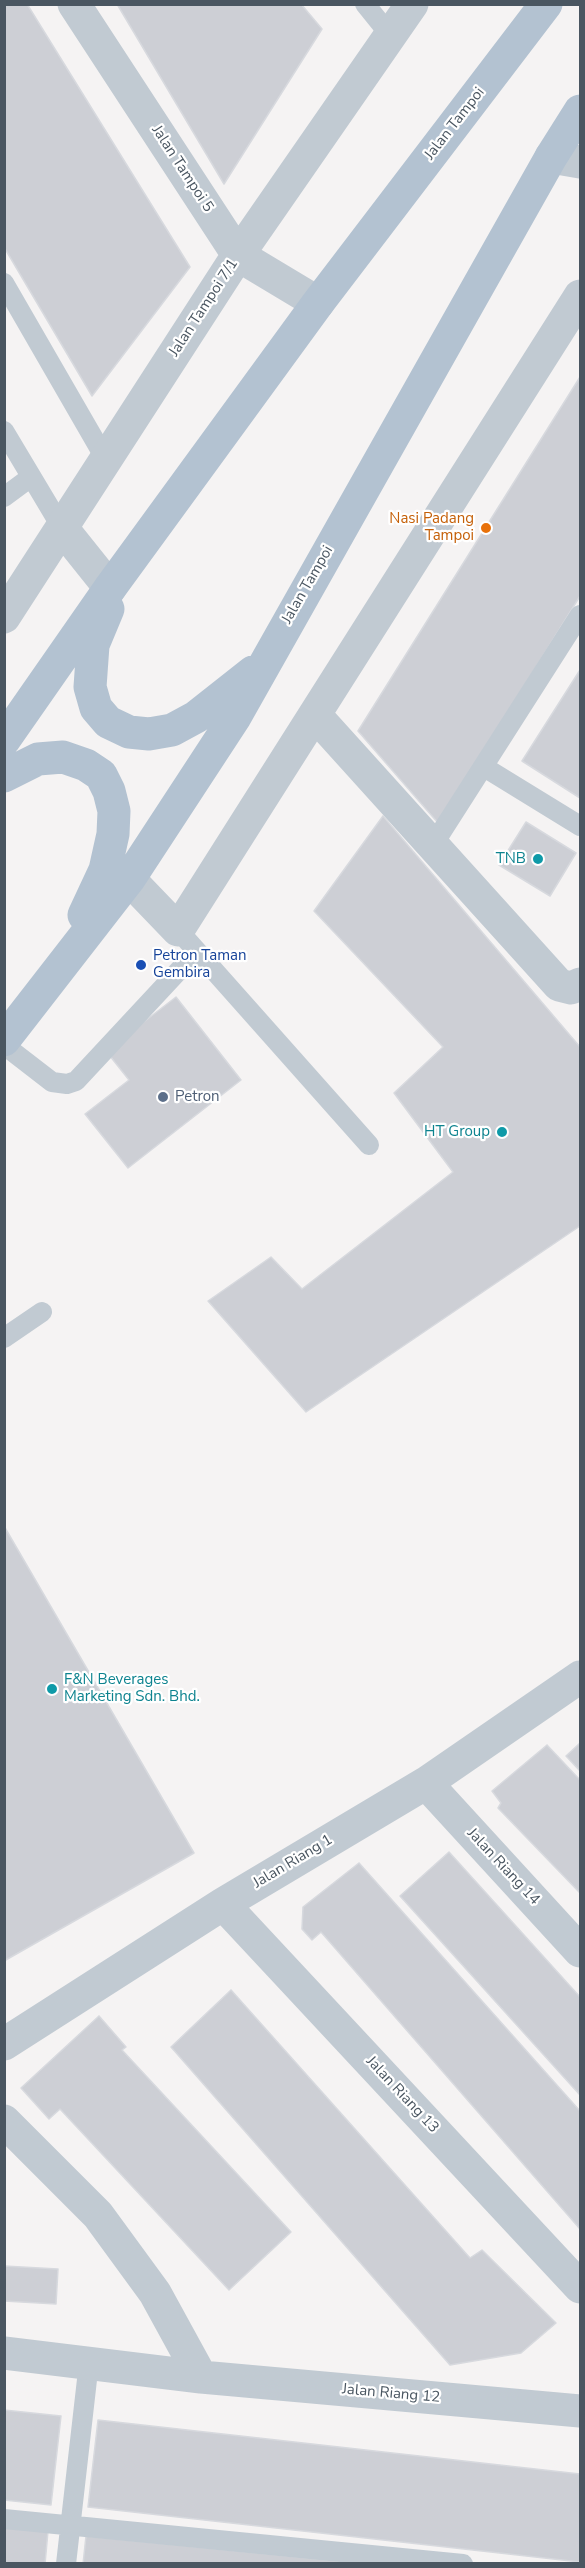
<!DOCTYPE html>
<style>
body{margin:0}
#map{position:relative;width:585px;height:2568px;overflow:hidden;background:#f5f3f3;font-family:"Nunito Sans",sans-serif}
canvas{display:block}
.frame{position:absolute;inset:0;border:6px solid #4a5661;pointer-events:none}
</style>
<div id="map">
<canvas width="585" height="2568"></canvas>
<div class="frame"></div>
</div>
<script>
const c = document.querySelector('canvas').getContext('2d');
c.lineJoin = 'round';
function fillPath(path, color) { c.fillStyle = color; c.fill(path, 'evenodd'); }
const shape = rows => new Path2D(rows.map(r => 'M' + r).join(''));
function stroke(path, color, width, dash) { c.strokeStyle = color; c.lineWidth = width; c.lineCap = dash ? 'butt' : 'round'; c.setLineDash(dash || []); c.stroke(path); }
function write(font, color, halo, rows, align = 'center') {
  c.font = font + ' "Nunito Sans",sans-serif'; c.lineWidth = 4.5; c.setLineDash([]); c.textBaseline = 'middle'; c.strokeStyle = halo; c.fillStyle = color; for (const [text, x, y, turn = 0] of rows) {
    c.save(); c.translate(x, y); c.rotate((+turn || 0) * Math.PI / 180); c.textAlign = isNaN(turn) ? turn : align; if (halo) c.strokeText(text, 0, 0); c.fillText(text, 0, 0); c.restore();
  }
}
const building = shape([
 [4,4,27,4,190,267,92,396,4,247,4,4],
 [117,4,301,4,322,29,224,184,117,4],
 [580,377,580,596,439,824,358,731,580,377],
 [580,670,580,798,522,761,580,670],
 [383,816,580,1047,580,1226,306,1412,208,1301,271,1257,302,1289,453,1172,394,1093,443,1047,314,911,383,816],
 [526,822,576,853,550,896,499,865,526,822],
 [176,997,241,1080,128,1168,85,1114,129,1080,106,1051,176,997],
 [4,1526,194,1853,4,1961,4,1526],
 [580,1743,580,1771,566,1756,580,1743],
 [547,1745,580,1780,580,1893,498,1808,501,1803,492,1791,547,1745],
 [449,1852,580,1997,580,2095,400,1896,449,1852],
 [359,1863,580,2111,580,2229,321,1932,312,1940,302,1929,303,1907,359,1863],
 [231,1990,470,2258,482,2250,556,2323,521,2353,450,2365,171,2047,231,1990],
 [99,2016,126,2047,122,2050,291,2232,229,2290,60,2109,49,2119,21,2088,99,2016],
 [4,2266,58,2269,56,2304,4,2301,4,2266],
 [4,2410,61,2416,51,2505,4,2500,4,2410],
 [98,2420,580,2474,580,2562,88,2507,98,2420],
 [4,2527,48,2531,45,2564,4,2564,4,2527],
 [86,2536,368,2564,83,2564,86,2536]
]);
fillPath(building, '#cdcfd5');
stroke(building, '#d7d9de', 1.5);
stroke(shape([
 [365,4,390,35],
 [4,283,105,458],
 [4,431,62,528],
 [4,497,31,477],
 [484,767,580,826],
 [433,845,580,615],
 [178,930,369,1145],
 [4,1045,52,1082,67,1084,76,1081,197,951],
 [4,1338,42,1312],
 [4,2519,463,2564],
 [66,2564,89,2362]
]), '#c1cad2', 20);
stroke(shape([
 [74,4,238,255,318,303],
 [551,157,580,162],
 [62,528,110,588],
 [4,617,238,255,412,4],
 [316,716,559,985,571,988,580,984],
 [129,879,178,930,580,296],
 [426,1783,580,1951],
 [223,1904,580,2287],
 [4,2044,223,1904,426,1783,580,1677],
 [4,2121,98,2215,155,2293,201,2377],
 [4,2353,201,2377,580,2411]
]), '#c1cad2', 33);
stroke(shape([
 [108,609,93,645,90,687,96,708,108,722,129,732,149,734,172,730,196,717,253,672],
 [4,740,110,588,318,303,546,4],
 [4,776,38,759,63,757,86,765,101,775,109,791,114,811,113,834,105,870,84,915],
 [4,1040,129,879,235,717,551,157,580,111]
]), '#b3c2d1', 33);
for (const [x, y, r, color] of [
 [486,528,6,"#e8710a"],
 [538,859,6,"#0f9aa8"],
 [141,965,6,"#1a4fb4"],
 [163,1097,6,"#5c6f8a"],
 [502,1132,6,"#0f9aa8"],
 [52,1689,6,"#0f9aa8"]
]) { const dot = new Path2D(); dot.arc(x, y, r, 0, 2 * Math.PI); c.fillStyle = color; c.fill(dot); stroke(dot, '#fff', 2); }
write('15px', '#4a5661', '#fff', [
 ["Jalan Tampoi",455,124,-52],
 ["Jalan Tampoi 5",182,169,57],
 ["Jalan Tampoi 7/1",204,308,-57],
 ["Jalan Tampoi",308,585,-60],
 ["Jalan Riang 1",293,1862,-31],
 ["Jalan Riang 14",503,1867,47],
 ["Jalan Riang 13",402,2095,47],
 ["Jalan Riang 12",391,2394,5]
]);
write('15px', '#c56008', '#fff', [
 ["Nasi Padang",474,519],
 ["Tampoi",474,536]
], 'right');
write('15px', '#0d838f', '#fff', [
 ["TNB",526,859],
 ["HT Group",490,1132],
 ["F&N Beverages",64,1680,"left"],
 ["Marketing Sdn. Bhd.",64,1697,"left"]
], 'right');
write('15px', '#164399', '#fff', [
 ["Petron Taman",153,956],
 ["Gembira",153,973]
], 'left');
write('15px', '#4e5e75', '#fff', [
 ["Petron",175,1097]
], 'left');
</script>
